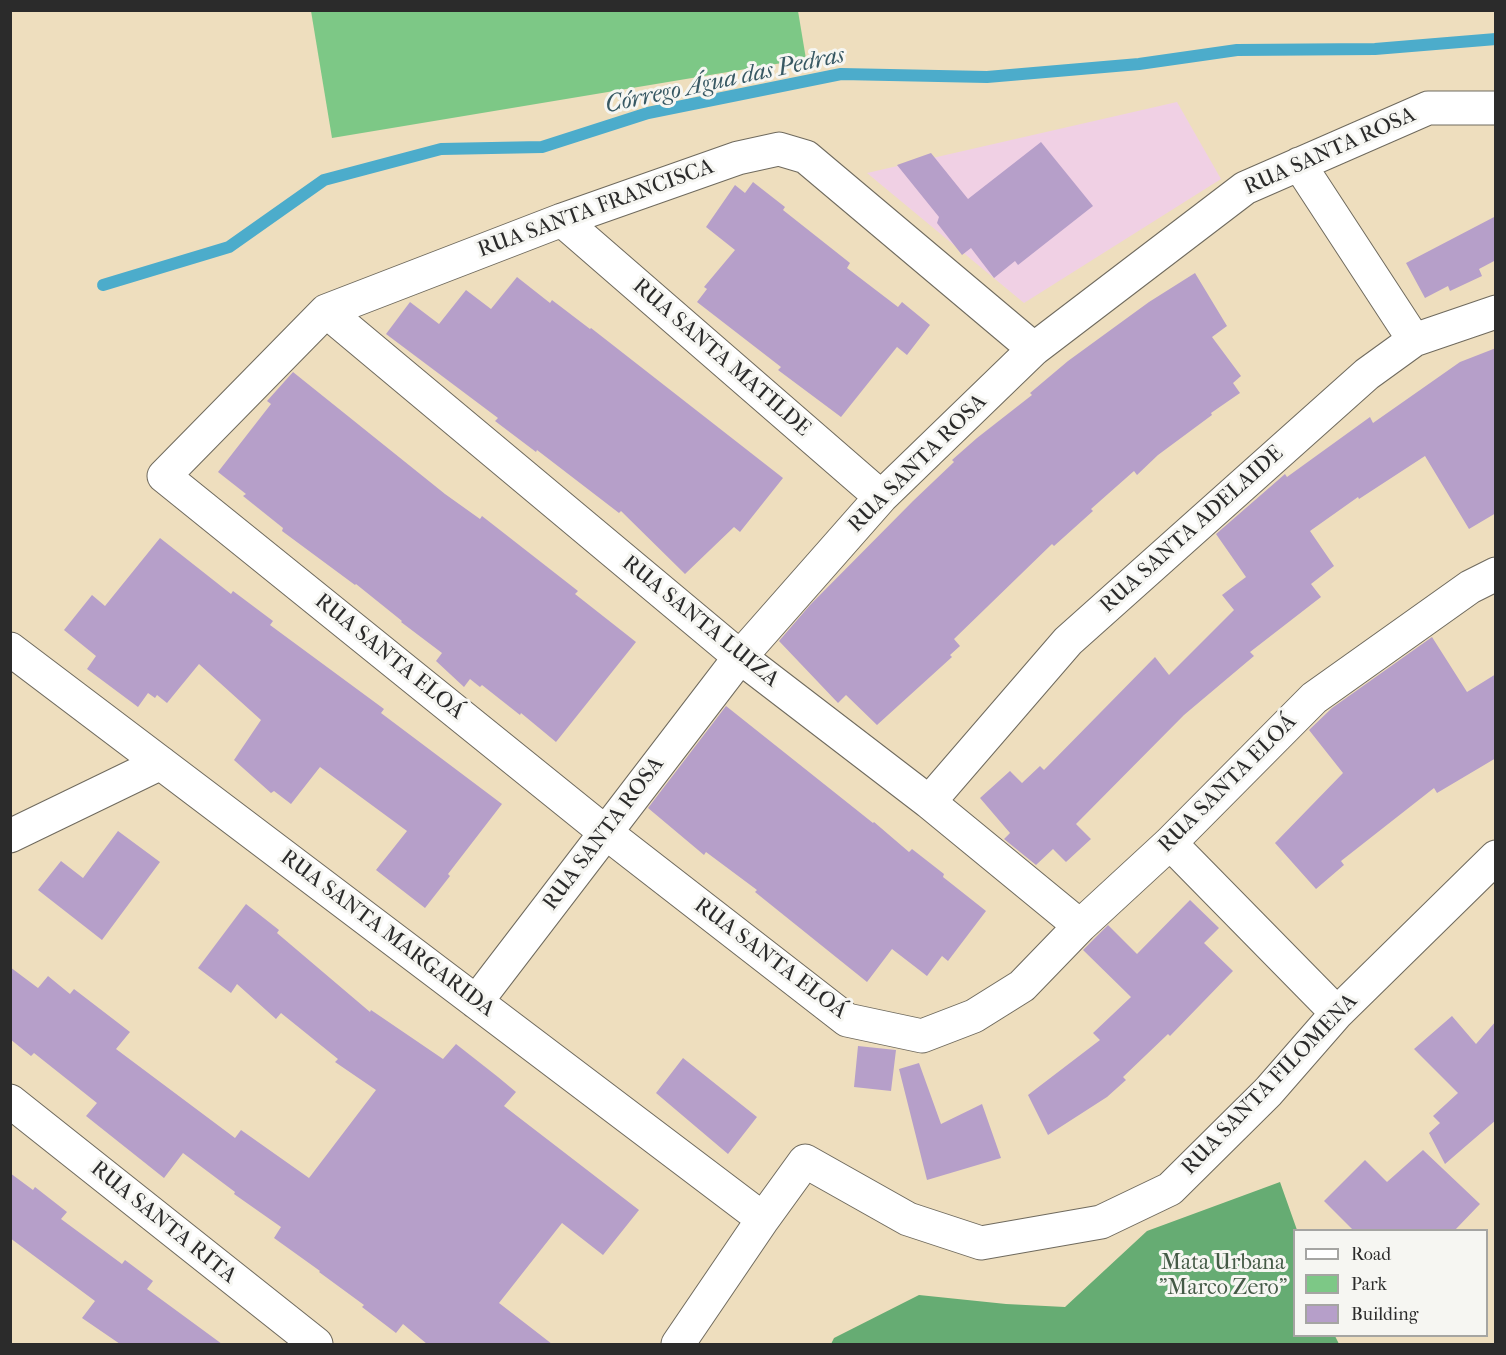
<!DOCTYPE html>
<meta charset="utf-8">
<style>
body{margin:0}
#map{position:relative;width:1506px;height:1355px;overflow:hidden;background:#eedebe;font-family:"IM FELL French Canon",serif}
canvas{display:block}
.frame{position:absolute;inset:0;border:12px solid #2b2b2b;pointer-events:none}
.legend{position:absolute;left:1293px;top:1229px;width:195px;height:108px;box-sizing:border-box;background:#f6f6f2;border:2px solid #a5a5a2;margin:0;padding:8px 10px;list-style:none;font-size:18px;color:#2b2b2b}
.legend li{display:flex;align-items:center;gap:12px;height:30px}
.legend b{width:30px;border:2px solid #a5a5a2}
</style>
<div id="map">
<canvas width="1506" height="1355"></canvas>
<div class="frame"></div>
<ul class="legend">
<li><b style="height:8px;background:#fff"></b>Road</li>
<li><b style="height:16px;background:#7dc886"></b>Park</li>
<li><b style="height:16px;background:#b69fc9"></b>Building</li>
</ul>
</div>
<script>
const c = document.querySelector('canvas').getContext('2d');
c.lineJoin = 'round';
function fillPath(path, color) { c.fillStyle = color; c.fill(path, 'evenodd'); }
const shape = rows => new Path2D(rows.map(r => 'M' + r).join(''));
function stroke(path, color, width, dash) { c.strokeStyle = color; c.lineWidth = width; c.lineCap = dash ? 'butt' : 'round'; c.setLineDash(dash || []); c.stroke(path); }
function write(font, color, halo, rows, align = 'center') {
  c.font = font + ' "IM FELL French Canon",serif'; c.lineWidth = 6; c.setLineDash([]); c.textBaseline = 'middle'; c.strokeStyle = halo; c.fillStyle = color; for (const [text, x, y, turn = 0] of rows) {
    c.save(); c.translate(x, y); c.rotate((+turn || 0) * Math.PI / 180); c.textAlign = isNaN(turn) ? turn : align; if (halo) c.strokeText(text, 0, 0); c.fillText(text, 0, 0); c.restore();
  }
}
fillPath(shape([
 [1177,102,1221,179,1024,303,867,173]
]), '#f0d0e4');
fillPath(shape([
 [311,11,798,11,806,59,332,138]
]), '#7dc886');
fillPath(shape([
 [1280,1182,1297,1230,1294,1230,1294,1336,1335,1336,1339,1344,831,1344,834,1338,919,1295,1006,1304,1065,1307,1147,1231]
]), '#66ac73');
stroke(shape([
 [103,285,229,247,324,180,441,149,542,147,648,113,841,74,987,77,1139,64,1237,50,1375,49,1496,39]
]), '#4caccb', 12);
fillPath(shape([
 [1041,142,1093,206,1018,265,1015,261,994,278,971,248,962,255,937,223,939,217,897,165,931,153,968,199],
 [753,182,785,207,783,210,850,263,847,268,898,307,902,302,930,325,907,355,897,347,841,417,778,370,781,367,697,302,707,289,704,287,735,250,706,227,735,185,745,193],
 [1496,216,1496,260,1479,269,1482,276,1450,291,1448,286,1425,298,1406,263],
 [1195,273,1227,326,1212,337,1241,376,1233,383,1240,393,1211,413,1212,415,1158,455,1137,475,1134,471,1091,509,1093,511,1054,546,1052,544,954,639,960,646,950,655,952,657,877,725,846,695,838,703,779,641,810,605,913,501,954,462,952,460,977,438,1032,395,1030,393,1068,361,1149,302],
 [517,277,550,303,552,300,590,329,591,328,783,478,740,532,734,527,685,574,621,511,619,513,537,450,536,452,495,421,498,418,386,334,410,302,439,324,466,290,491,309],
 [1496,348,1496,513,1469,529,1425,456,1359,499,1358,497,1310,531,1334,566,1311,584,1321,597,1250,652,1254,656,1184,715,1076,824,1091,839,1066,862,1053,849,1036,865,1004,839,1010,833,980,798,1010,771,1022,783,1040,766,1044,770,1155,657,1169,675,1234,610,1222,595,1246,577,1216,534,1285,474,1287,477,1370,417,1373,423,1460,362],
 [293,372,445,494,480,519,482,516,578,591,575,594,636,642,556,742,521,713,520,715,482,685,480,687,470,679,464,687,436,661,442,653,401,622,402,621,356,584,355,585,282,531,283,528,243,496,246,494,218,472,271,404,267,401],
 [160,538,231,594,233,591,273,621,270,625,384,709,381,713,502,804,448,874,450,876,425,908,376,870,407,831,320,767,291,804,274,791,271,793,234,760,261,720,199,664,167,703,157,695,155,698,148,693,138,707,87,669,96,656,64,630,92,595,105,606],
 [1432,637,1467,692,1496,674,1496,758,1437,793,1434,788,1341,861,1344,865,1316,889,1275,843,1343,773,1309,730,1332,708],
 [726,706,873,823,874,822,909,852,912,849,944,874,943,877,986,911,948,961,942,956,927,976,892,949,867,982,755,892,757,890,706,852,704,855,648,808],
 [118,831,160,862,102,940,38,890,61,861,83,878],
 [1190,900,1219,928,1204,943,1233,971,1170,1036,1168,1034,1123,1077,1126,1080,1107,1097,1048,1135,1028,1095,1100,1040,1093,1033,1131,997,1083,950,1108,925,1137,954],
 [246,904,279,930,277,933,370,1012,371,1010,443,1059,456,1044,498,1077,516,1092,504,1106,639,1210,603,1255,562,1223,499,1303,552,1344,427,1344,403,1324,396,1333,362,1307,364,1305,319,1272,320,1271,274,1238,281,1227,234,1194,235,1192,183,1153,164,1178,86,1116,97,1103,34,1053,31,1056,10,1039,10,967,38,988,48,976,70,994,74,989,130,1032,116,1049,235,1138,241,1130,309,1178,376,1090,335,1062,338,1059,281,1013,276,1019,237,984,231,993,198,968],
 [1452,1016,1476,1044,1496,1021,1496,1120,1445,1164,1429,1133,1440,1123,1433,1116,1458,1093,1414,1049],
 [858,1046,896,1050,891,1091,854,1087],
 [683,1058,757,1117,728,1154,656,1093],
 [919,1063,941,1124,982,1104,1001,1158,927,1180,899,1069],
 [1423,1150,1480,1204,1455,1230,1353,1230,1324,1201,1365,1160,1387,1182],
 [10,1173,33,1190,35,1187,67,1212,61,1219,122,1264,125,1260,153,1281,147,1289,222,1344,120,1344,82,1318,95,1301,10,1238]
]), '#b69fc9');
const minor = shape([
 [1299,164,1414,340],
 [562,220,881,497],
 [326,311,740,657,929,802,1080,926],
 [1034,349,806,157,779,149,738,158,562,220,326,311,164,476,605,832,847,1020,922,1036,974,1016,1022,986,1080,926,1170,843,1314,698,1470,587,1496,574],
 [10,649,763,1219],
 [929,802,1068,641,1367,374,1414,340,1496,312],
 [10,836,161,763],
 [1170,843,1337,1013],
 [476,1002,740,657,881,497,1034,349,1245,188,1428,108,1496,108],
 [10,1101,316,1344],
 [678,1344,763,1219,805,1161,908,1219,981,1243,1101,1222,1170,1189,1268,1092,1337,1013,1496,857]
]);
stroke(minor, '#6f6a5e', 35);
stroke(minor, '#fff', 33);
write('22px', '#2b2b2b', '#f6f6f2', [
 ["RUA SANTA ROSA",1330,152,-24],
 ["RUA SANTA FRANCISCA",596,209,-20],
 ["RUA SANTA MATILDE",721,358,41],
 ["RUA SANTA ROSA",918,464,-45],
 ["RUA SANTA ADELAIDE",1192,530,-42],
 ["RUA SANTA LUIZA",700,622,39],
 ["RUA SANTA ELOÁ",389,657,39],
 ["RUA SANTA ELOÁ",1228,784,-45],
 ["RUA SANTA ROSA",604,834,-53],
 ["RUA SANTA MARGARIDA",387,934,37],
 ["RUA SANTA ELOÁ",770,959,37],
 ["RUA SANTA FILOMENA",1270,1085,-46],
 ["RUA SANTA RITA",163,1223,39]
]);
write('22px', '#445a46', '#f6f6f2', [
 ["Mata Urbana",1223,1264],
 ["\"Marco Zero\"",1223,1289]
]);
write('italic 24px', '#375863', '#f6f6f2', [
 ["Córrego Água das Pedras",725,81,-12]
]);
</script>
